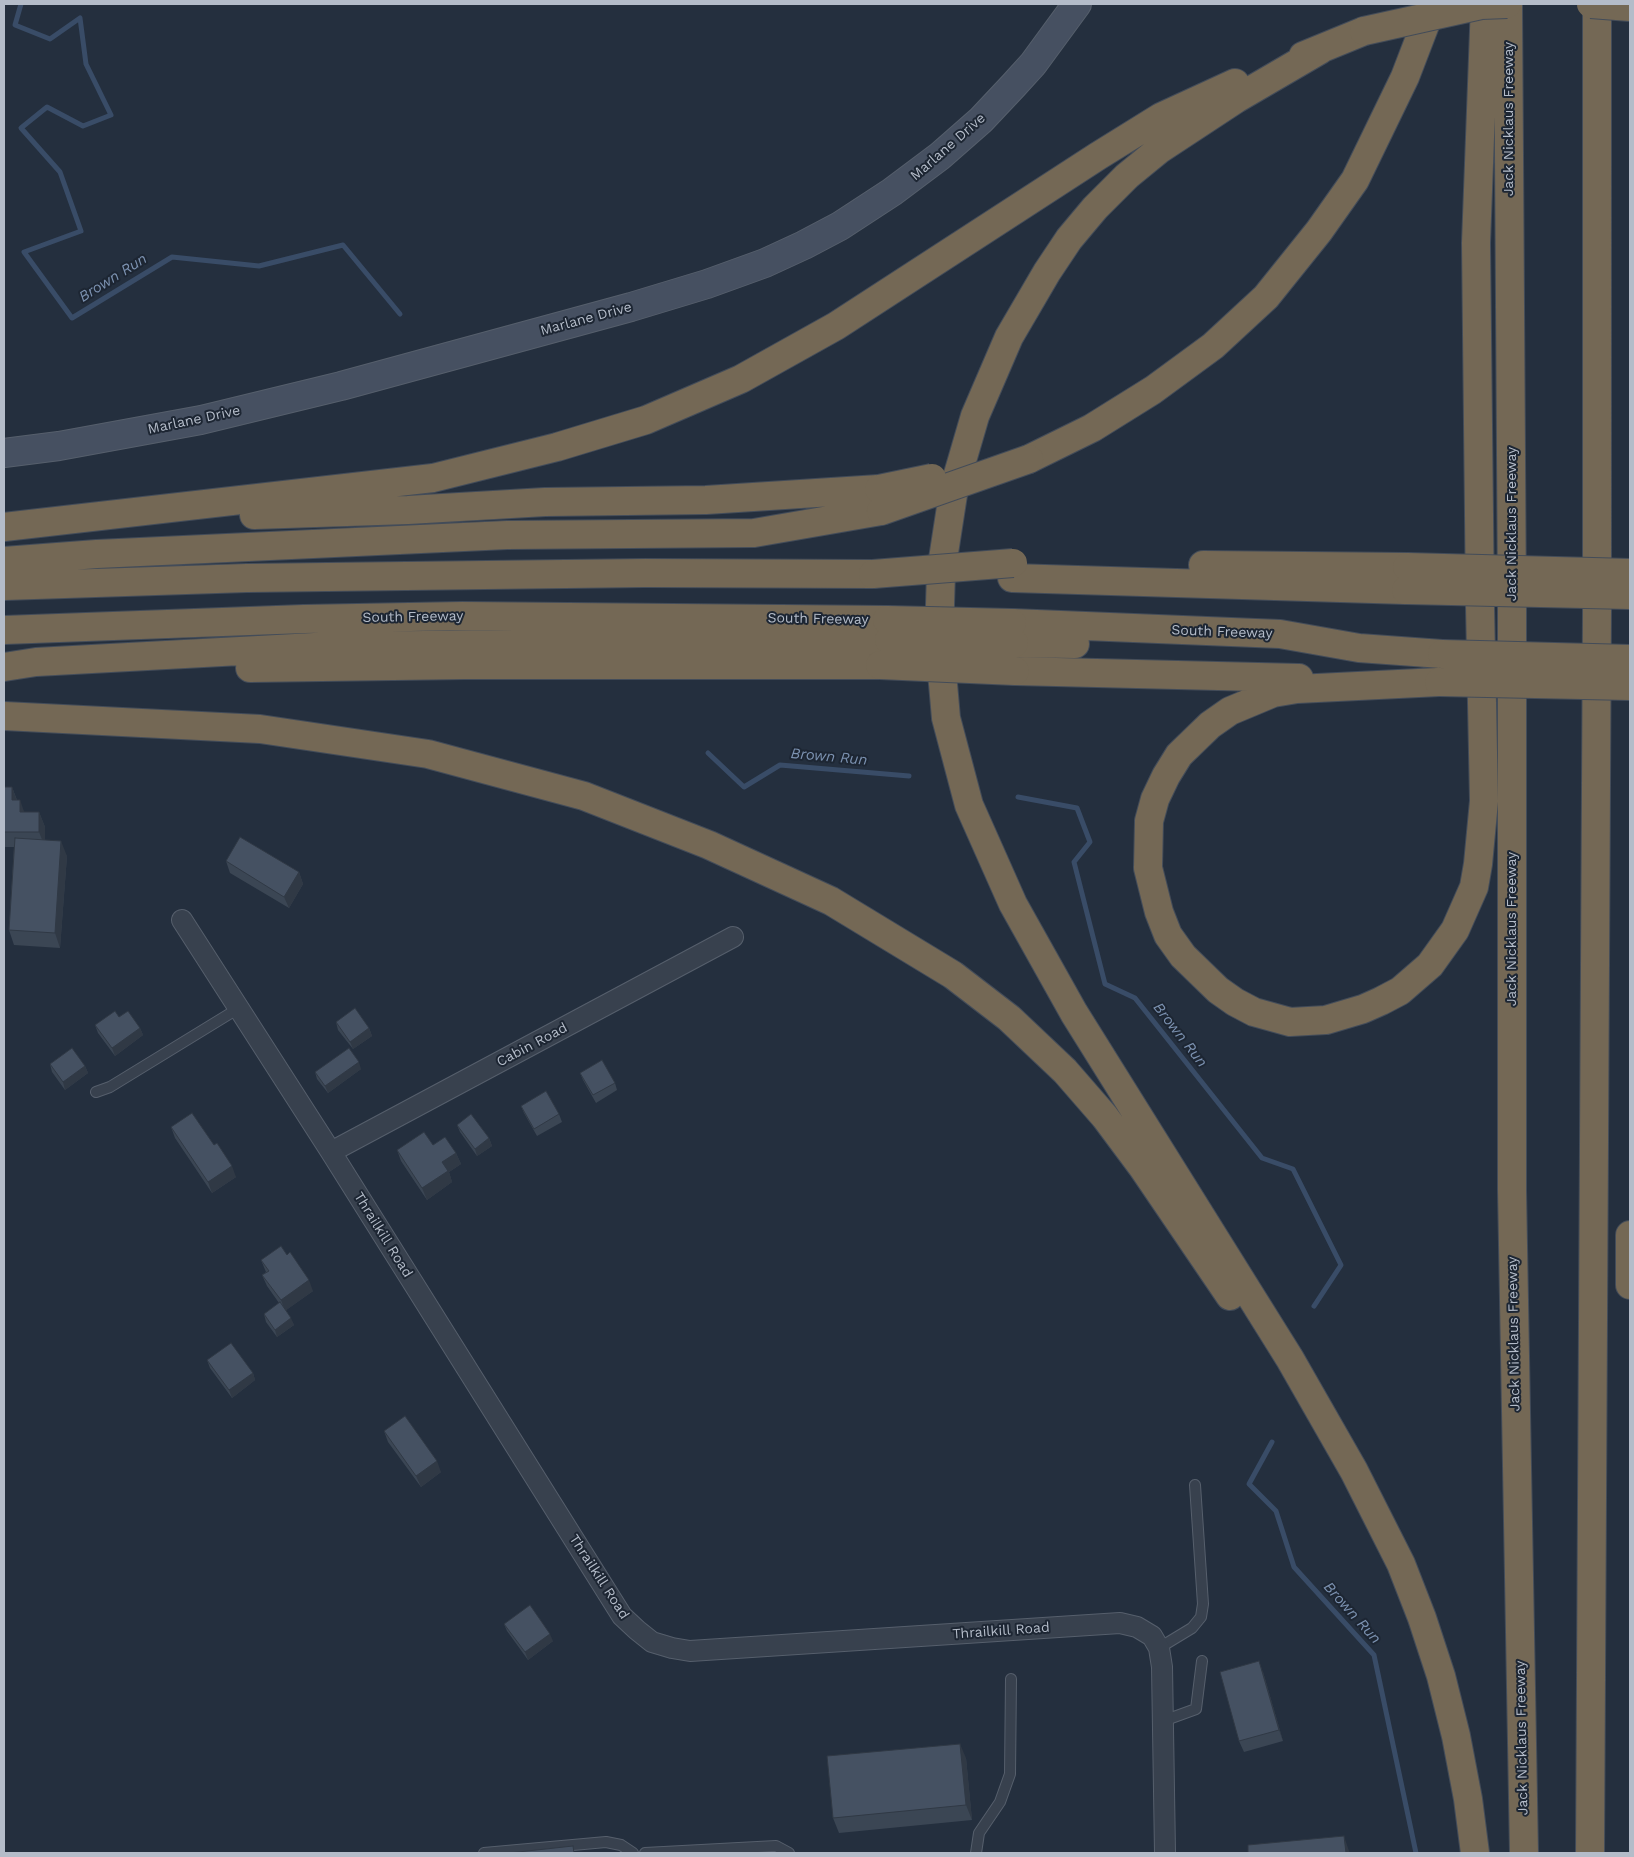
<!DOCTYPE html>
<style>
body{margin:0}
#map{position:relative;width:1634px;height:1857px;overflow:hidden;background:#242f3e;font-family:"Work Sans",sans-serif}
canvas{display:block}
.frame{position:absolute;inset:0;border:5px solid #b4bcc9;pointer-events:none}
</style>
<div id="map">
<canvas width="1634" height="1857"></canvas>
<div class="frame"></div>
</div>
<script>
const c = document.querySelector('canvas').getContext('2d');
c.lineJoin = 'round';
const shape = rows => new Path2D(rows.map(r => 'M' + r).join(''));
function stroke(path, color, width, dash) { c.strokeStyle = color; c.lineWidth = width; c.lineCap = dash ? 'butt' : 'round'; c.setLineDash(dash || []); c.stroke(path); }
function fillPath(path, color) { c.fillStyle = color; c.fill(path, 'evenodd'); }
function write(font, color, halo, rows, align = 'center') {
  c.font = font + ' "Work Sans",sans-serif'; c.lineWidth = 4; c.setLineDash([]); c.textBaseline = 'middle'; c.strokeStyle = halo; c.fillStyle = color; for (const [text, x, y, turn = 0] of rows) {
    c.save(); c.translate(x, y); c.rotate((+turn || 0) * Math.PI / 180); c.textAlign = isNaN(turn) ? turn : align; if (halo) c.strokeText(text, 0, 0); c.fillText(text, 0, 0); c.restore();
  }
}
stroke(shape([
 [21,4,15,25,50,39,80,18,86,64,111,115,83,126,47,107,21,128,60,172,81,231,24,252,72,318,172,257,259,266,343,245,400,314],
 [708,753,744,787,780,765,909,776],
 [1018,797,1077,808,1090,842,1074,862,1105,984,1135,998,1262,1158,1293,1169,1341,1265,1314,1306],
 [1272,1442,1249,1484,1276,1511,1294,1567,1374,1655,1416,1853]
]), '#394c67', 5);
const lane = shape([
 [96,1092,110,1087,239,1008],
 [1159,1648,1192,1628,1201,1617,1203,1604,1195,1485],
 [1163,1721,1196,1709,1202,1661],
 [484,1853,606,1842,621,1845,633,1853],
 [645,1853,776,1846,789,1853],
 [976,1853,979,1833,1000,1802,1010,1774,1011,1679]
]);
const street = shape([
 [182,920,331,1152,622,1616,637,1630,652,1642,672,1648,690,1651,1120,1623,1137,1627,1152,1636,1159,1648,1162,1667,1165,1853],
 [331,1152,733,937]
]);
const secondary = shape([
 [4,453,59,446,201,420,341,386,631,307,707,284,765,263,804,245,840,226,892,192,940,156,981,120,1013,86,1033,64,1077,4]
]);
const highway = shape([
 [1508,4,1512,604,1512,1190,1524,1853],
 [1320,50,1236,99,1160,149,1127,176,1095,208,1069,239,1047,272,1009,337,975,416,954,488,941,572,939,638,946,718,969,805,1013,904,1074,1013,1290,1359,1354,1471,1401,1564,1422,1618,1441,1676,1456,1736,1468,1799,1475,1853],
 [1303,56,1364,31],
 [1029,459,1092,428,1153,390,1213,346,1266,297,1319,231,1355,180,1405,77,1433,4],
 [254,515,408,510,545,502,706,500,879,489],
 [4,527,433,478,557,447,646,420,741,379,836,326,1098,156,1161,117,1235,83],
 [4,561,97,554,507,535,754,533,881,511],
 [1203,565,1407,567],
 [1012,578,1406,590],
 [4,586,247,578,645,573,873,574],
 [1012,623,1280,634,1359,648,1442,654],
 [4,630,304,619,462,616,887,620],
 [1014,643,1075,644],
 [4,667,36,662,333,646,889,640],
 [250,668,465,665,880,665],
 [1015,671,1299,678],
 [1439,682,1297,689,1273,693,1230,711,1210,725,1179,755,1166,776,1155,799,1149,821,1148,868,1159,912,1168,935,1183,956,1218,990,1235,1002,1254,1012,1290,1022,1326,1020,1363,1009,1381,1001,1400,991,1430,965,1455,930,1474,887,1478,864,1484,801,1480,606,1476,243,1485,4],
 [4,716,260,729,428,754,584,796,709,845,831,901,953,975,1009,1018,1065,1071,1105,1117,1143,1168,1230,1296],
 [1630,1235,1630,1285],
 [1590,1853,1597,609,1597,4]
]);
stroke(lane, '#565f6c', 12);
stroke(street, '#565f6c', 22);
stroke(secondary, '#565f6c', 30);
stroke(highway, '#434c59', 30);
stroke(lane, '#38414e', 10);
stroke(street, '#38414e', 20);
stroke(secondary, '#465061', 28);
stroke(highway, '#746855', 28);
const highwayBridge = shape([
 [1591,4,1630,7],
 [1364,31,1481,5,1507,4],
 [879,489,932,478],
 [881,511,1029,459],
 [1407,567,1630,573],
 [873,574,1013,563],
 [1406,590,1630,595],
 [887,620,1012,623],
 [889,640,1014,643],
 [1442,654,1630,659],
 [880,665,1015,671],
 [1439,682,1630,686]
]);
stroke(highwayBridge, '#434c59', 30, []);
stroke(highwayBridge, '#746855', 28);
fillPath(shape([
 [4,787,12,787,17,800,24,812,39,812,45,827,45,840,67,856,60,948,14,945,9,930,14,847,4,847],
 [226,861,299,872,303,884,289,908,230,873],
 [119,1017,140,1028,143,1035,115,1056,98,1033,95,1025],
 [336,1022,369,1028,372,1036,353,1049,338,1030],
 [50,1064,85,1066,88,1073,65,1090,52,1072],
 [361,1069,328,1093,317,1079,315,1072],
 [580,1073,615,1083,617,1090,596,1103,583,1080],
 [521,1106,559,1114,562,1122,537,1136,524,1113],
 [457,1125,489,1138,492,1146,477,1156,460,1132],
 [171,1127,236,1177,212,1193,175,1138],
 [433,1145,456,1153,461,1164,449,1172,452,1182,427,1200,401,1161,397,1150],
 [261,1260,313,1291,286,1310,294,1325,277,1337,266,1322,264,1314,279,1303,267,1286,262,1275,266,1272],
 [207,1360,253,1373,255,1380,232,1398,210,1368],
 [384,1431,441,1472,421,1487,388,1442],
 [504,1624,553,1641,528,1660,507,1631],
 [1263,1672,1283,1741,1244,1752,1239,1741],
 [966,1758,972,1820,839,1833,833,1818]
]), '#3b4654');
fillPath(shape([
 [12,787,17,801,12,800],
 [20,800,25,814,20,812],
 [39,812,45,827,45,847,39,832],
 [61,841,67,856,60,948,55,933],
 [299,872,303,884,289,908,284,897],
 [140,1028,143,1035,115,1056,112,1048],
 [369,1028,372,1036,353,1049,350,1042],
 [359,1062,361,1069,328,1093,325,1086],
 [85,1066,88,1073,65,1090,63,1082],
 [489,1138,492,1146,477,1156,475,1149],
 [456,1153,461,1164,449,1172,452,1182,427,1200,422,1188,442,1162],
 [232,1166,236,1177,212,1193,208,1182],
 [309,1280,313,1291,285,1311,281,1300],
 [291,1318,294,1325,277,1337,275,1330],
 [253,1373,255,1380,232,1398,229,1390],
 [437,1461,441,1472,421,1487,416,1476],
 [550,1634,553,1641,528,1660,525,1652],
 [1259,1661,1263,1672,1283,1741,1279,1730],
 [960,1744,966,1758,972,1820,966,1805],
 [1344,1836,1349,1851,1350,1853,1346,1853]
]), '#303945');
const building = shape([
 [4,787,12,787,12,800,20,800,20,812,39,812,39,832,4,832,4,787],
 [240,837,299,872,284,897,226,861,240,837],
 [15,838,61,841,55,933,9,930,15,838],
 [355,1008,369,1028,350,1042,336,1022,355,1008],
 [115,1011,119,1017,128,1011,140,1028,112,1048,95,1025,115,1011],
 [72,1048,85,1066,63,1082,50,1064,72,1048],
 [349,1048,359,1062,325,1086,315,1072,349,1048],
 [602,1060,615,1083,593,1095,580,1073,602,1060],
 [546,1091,559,1114,534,1129,521,1106,546,1091],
 [192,1113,214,1145,217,1143,232,1166,208,1182,171,1127,192,1113],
 [471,1114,489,1138,475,1149,457,1125,471,1114],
 [424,1132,433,1145,445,1137,456,1153,442,1162,448,1171,422,1188,397,1150,424,1132],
 [281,1246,287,1255,290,1252,309,1280,281,1300,262,1275,269,1271,261,1260,281,1246],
 [280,1302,291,1318,275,1330,264,1314,280,1302],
 [231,1343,253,1373,229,1390,207,1360,231,1343],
 [405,1416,437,1461,416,1476,384,1431,405,1416],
 [530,1605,550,1634,525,1652,504,1624,530,1605],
 [1259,1661,1279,1730,1239,1741,1220,1672,1259,1661],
 [960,1744,966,1805,833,1818,827,1756,960,1744],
 [1344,1836,1346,1853,1248,1853,1248,1845,1344,1836],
 [573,1846,574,1853,509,1853,573,1846]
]);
fillPath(building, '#455162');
stroke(building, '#303945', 1);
write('14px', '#b4bcc9', '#1d2633', [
 ["Jack Nicklaus Freeway",1509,119,-90],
 ["Marlane Drive",948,147,-41],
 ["Marlane Drive",586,319,-15],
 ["Marlane Drive",194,420,-12],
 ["Jack Nicklaus Freeway",1512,524,-90],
 ["South Freeway",413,617,-1],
 ["South Freeway",818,619,1],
 ["South Freeway",1222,632,2],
 ["Jack Nicklaus Freeway",1512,929,-90],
 ["Cabin Road",532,1045,-28],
 ["Thrailkill Road",383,1235,58],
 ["Jack Nicklaus Freeway",1514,1334,-91],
 ["Thrailkill Road",599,1577,57],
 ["Thrailkill Road",1001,1631,-4],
 ["Jack Nicklaus Freeway",1522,1738,-91]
]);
write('italic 15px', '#7c92b1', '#1d2633', [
 ["Brown Run",113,278,-32],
 ["Brown Run",829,757,5],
 ["Brown Run",1180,1035,52],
 ["Brown Run",1352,1613,48]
]);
</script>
